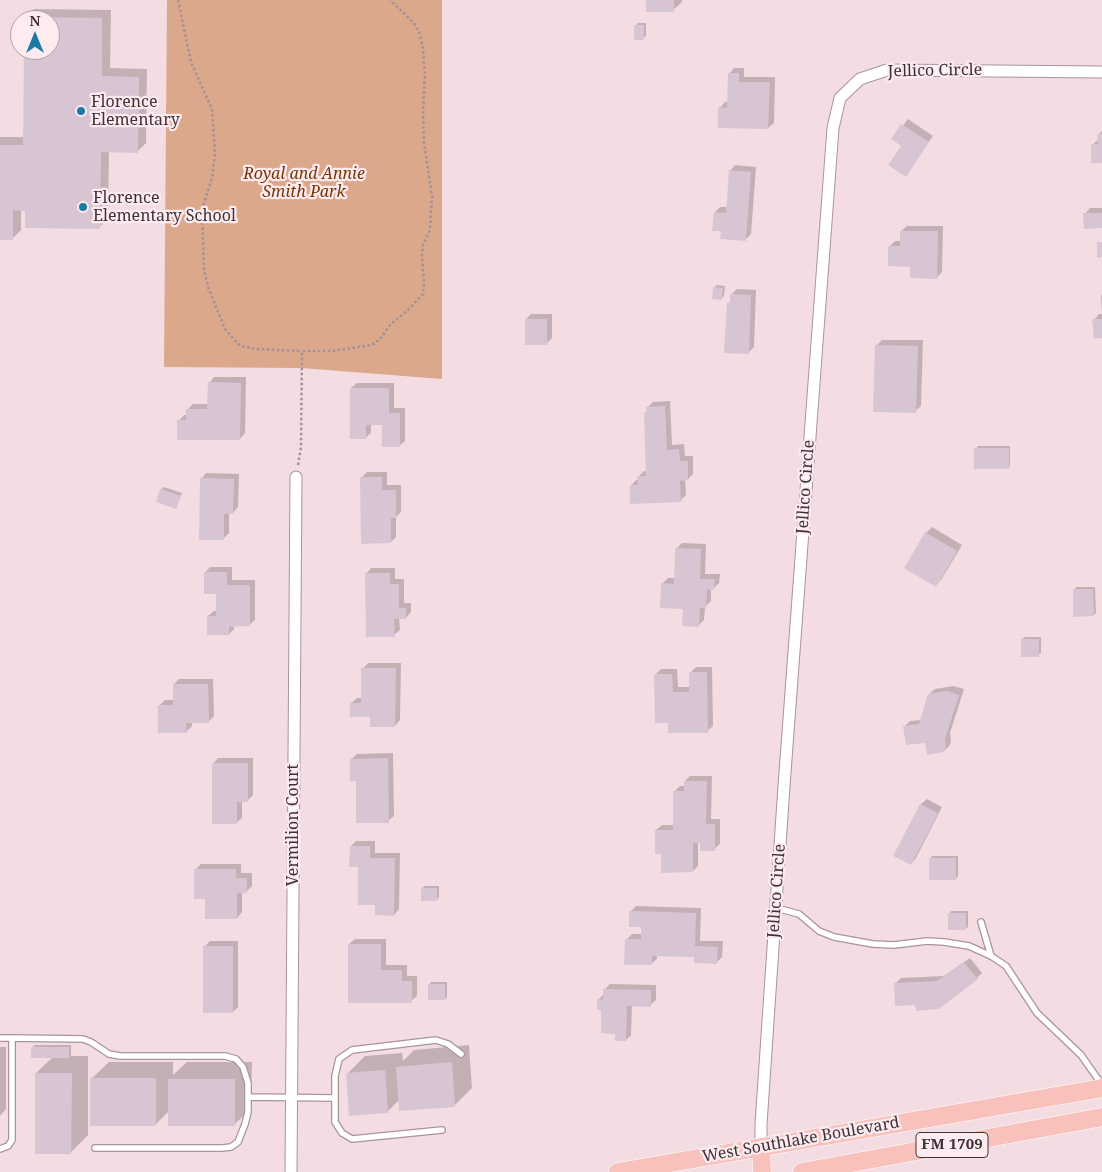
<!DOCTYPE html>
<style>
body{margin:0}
#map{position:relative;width:1102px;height:1172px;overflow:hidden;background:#f4dce3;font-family:"Noto Serif",serif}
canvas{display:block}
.north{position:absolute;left:10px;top:10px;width:50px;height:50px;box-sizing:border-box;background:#feebf0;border:1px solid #b0a1a6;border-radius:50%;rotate:0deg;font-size:14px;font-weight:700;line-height:20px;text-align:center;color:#3c3336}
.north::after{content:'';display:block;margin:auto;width:18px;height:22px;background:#1b7ba7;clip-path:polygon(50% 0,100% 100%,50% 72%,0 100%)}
</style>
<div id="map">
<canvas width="1102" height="1172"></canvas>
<div class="north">N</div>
</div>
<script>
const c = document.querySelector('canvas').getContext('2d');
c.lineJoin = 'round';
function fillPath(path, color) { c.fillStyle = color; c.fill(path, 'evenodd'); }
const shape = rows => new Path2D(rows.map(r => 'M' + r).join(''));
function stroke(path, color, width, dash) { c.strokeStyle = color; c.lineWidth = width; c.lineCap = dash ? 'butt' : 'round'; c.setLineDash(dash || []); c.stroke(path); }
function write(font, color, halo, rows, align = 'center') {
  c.font = font + ' "Noto Serif",serif'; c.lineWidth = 4.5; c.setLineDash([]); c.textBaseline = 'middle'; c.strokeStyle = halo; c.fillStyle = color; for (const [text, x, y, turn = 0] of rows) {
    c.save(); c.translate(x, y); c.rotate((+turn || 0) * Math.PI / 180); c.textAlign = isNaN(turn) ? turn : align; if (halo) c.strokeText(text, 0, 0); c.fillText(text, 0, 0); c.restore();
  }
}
fillPath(shape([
 [167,0,442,0,442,379,301,368,164,367]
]), '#dba88c');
fillPath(shape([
 [647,0,682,0,682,2,673,10],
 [34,9,111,10,110,68,147,69,146,143,138,151,109,151,108,219,99,227,21,209,21,230,12,239,0,239,0,137,25,137,25,50,50,50,50,20,26,20,26,18],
 [638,23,646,23,646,36,643,38,635,26],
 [734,68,744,68,744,77,775,77,774,123,768,128,720,108,725,102,728,102,729,74],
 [908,119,933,136,905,175,902,145,893,139],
 [1102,131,1102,161,1092,145,1099,139,1099,134],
 [735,165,756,167,751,234,745,240,722,230,715,212,720,207,727,207,730,171],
 [1090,208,1102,208,1102,226,1085,214],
 [907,226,943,226,942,272,936,278,911,266,890,246,895,241,901,241,901,231],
 [717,285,725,286,724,296,721,299,714,288],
 [737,289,756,290,754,347,748,353,728,304,731,301,731,295],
 [1102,294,1102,314,1101,296],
 [531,314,552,314,552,338,546,344,526,319],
 [1099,314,1102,314,1102,337,1094,320],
 [882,340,923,340,921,406,915,411,877,345],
 [214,377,246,377,245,433,240,439,179,421,184,415,187,415,187,410,193,404,209,404,209,383],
 [357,383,394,383,394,408,405,408,405,441,399,446,384,424,371,424,371,433,365,438,351,388],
 [670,401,672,445,684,444,685,456,693,456,693,474,688,479,685,479,686,495,680,501,631,486,636,480,639,480,639,476,644,471,647,471,645,413,648,410,648,407,653,402],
 [978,446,1010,446,1010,466,1008,468,976,449],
 [367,472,387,472,387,485,401,485,401,512,396,517,396,537,391,542,361,478],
 [206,473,239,474,238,507,233,513,229,513,229,533,223,539,201,479],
 [164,487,182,493,176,507,161,489],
 [932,527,962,545,941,580,935,585,926,533],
 [682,543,706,544,705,574,720,574,719,583,714,588,711,588,711,601,705,607,704,620,699,625,662,584,668,578,675,578,676,549],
 [210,567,232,567,232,580,255,580,255,620,249,625,234,625,234,629,229,634,208,616,214,611,217,611,217,593,205,573],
 [371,568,395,568,395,579,404,579,404,603,411,603,411,612,406,618,399,618,400,630,394,635,366,574],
 [1076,587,1095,587,1096,613,1094,615,1074,590],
 [1025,637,1041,637,1041,653,1038,655,1022,639],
 [368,663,401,663,400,720,395,726,371,715,351,703,357,698,362,698,363,669],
 [696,667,712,667,713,726,707,731,670,721,656,674,661,669,677,669,678,687,690,687,690,673],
 [179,679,213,679,214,716,208,722,192,722,192,726,186,732,159,706,165,700,174,700,174,684],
 [953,686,964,689,950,733,951,740,950,745,944,751,904,727,910,721,922,720,929,694,935,689],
 [393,753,394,816,388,821,357,780,351,759,357,754],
 [218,758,253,758,253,795,247,801,242,801,242,818,236,823,213,764],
 [690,776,712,776,711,819,720,819,720,844,714,849,701,842,698,842,698,866,693,871,662,853,656,830,662,825,674,825,674,792,680,786,685,786,685,781],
 [927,799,942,807,916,858,911,864,895,856,921,804],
 [356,841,375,841,375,853,400,853,399,909,394,915,377,904,351,846],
 [932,856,958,856,958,876,955,879,930,859],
 [201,864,241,864,241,873,252,873,252,886,247,891,242,891,242,912,237,918,195,870],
 [425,886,439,886,439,897,437,900,422,888],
 [636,906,701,908,700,941,723,941,722,957,717,962,695,956,657,955,657,959,651,964,626,940,632,934,642,934,642,926,631,911],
 [951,911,968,911,968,927,965,929,949,914],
 [355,939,386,939,386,965,407,965,407,976,417,976,417,996,411,1001,349,944],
 [210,941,238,941,238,1007,233,1012,204,947],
 [970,958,982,973,977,978,917,1004,895,984,901,978,944,976],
 [431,982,447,982,447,997,445,999,429,985],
 [610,984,656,985,656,1000,650,1005,632,1005,631,1035,626,1040,617,1032,598,1000,604,994,604,990],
 [35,1045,71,1045,71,1056,88,1056,88,1135,71,1152,36,1073,53,1057,32,1048],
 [469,1045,472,1088,455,1105,399,1100,387,1112,348,1073,365,1056,402,1053,403,1061,414,1050],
 [0,1047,6,1047,6,1109,0,1116],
 [109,1062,173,1062,173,1075,187,1062,252,1062,251,1108,234,1125,169,1111,156,1124,91,1079]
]), '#0003');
fillPath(shape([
 [646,0,674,0,674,12,646,12],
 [25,17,102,18,102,76,139,77,138,153,101,152,100,229,25,228,25,211,13,210,13,240,0,240,0,145,23,145,24,50,50,50,50,20,25,20],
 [634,25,644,25,644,40,634,40],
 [728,73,739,73,739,82,770,82,768,129,718,128,718,107,727,108],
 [901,124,929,142,906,177,888,165,901,146,891,139],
 [1097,134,1102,134,1102,163,1091,163,1091,144,1098,144],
 [729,170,751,172,746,241,720,239,721,231,712,231,714,212,726,213],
 [1083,213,1102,213,1102,228,1084,229],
 [900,231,938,231,937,279,910,278,910,267,888,266,888,246,900,246],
 [1097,242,1102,242,1102,257,1097,258],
 [713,287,723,288,722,300,712,299],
 [730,294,751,295,749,354,724,353,727,303,730,303],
 [525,319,547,319,547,345,525,345],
 [1092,319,1102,319,1102,338,1094,339],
 [875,345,918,346,916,413,873,412],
 [208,382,241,383,240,440,177,440,177,420,186,420,186,409,207,409],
 [350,388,389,388,389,413,400,413,400,447,382,447,382,425,366,425,366,439,350,439],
 [665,406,667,450,679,449,680,461,688,461,688,480,680,481,681,502,630,504,630,485,638,485,637,476,646,476,644,413,647,413,646,407],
 [974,448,1009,448,1009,469,974,469],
 [360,477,382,477,382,490,396,490,396,518,391,518,391,543,361,544],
 [200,478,234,479,233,514,224,514,224,540,199,540],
 [160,489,181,496,176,509,156,502],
 [925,532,957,551,936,587,904,568],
 [675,548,701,549,700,579,715,579,714,590,707,589,706,608,700,608,699,627,682,626,683,609,660,608,661,583,674,584],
 [204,572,227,572,227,585,250,585,250,626,229,627,229,635,207,635,207,616,216,616,216,594,204,594],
 [365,573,390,573,390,584,399,584,399,608,406,608,406,619,394,619,395,637,366,637],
 [1073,589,1093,589,1094,616,1073,617],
 [1021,639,1039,639,1039,657,1021,657],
 [361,668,396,668,395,727,370,727,370,717,350,717,350,703,361,703],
 [689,672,707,672,708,733,668,733,668,723,655,723,654,674,672,674,673,692,689,692],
 [173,684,208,684,209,723,186,723,187,733,158,733,158,705,173,705],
 [947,691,959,695,945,739,946,746,944,752,927,755,925,743,906,745,903,726,919,724,928,694],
 [388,758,389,823,356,823,356,781,350,781,350,759],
 [212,763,248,763,248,802,237,802,237,824,212,824],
 [684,781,707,781,706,824,715,824,715,851,700,851,700,843,693,843,693,872,661,873,661,854,655,854,655,830,673,830,673,791,684,791],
 [920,804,938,813,911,865,893,856],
 [350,846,370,846,370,858,395,858,394,916,375,915,375,905,358,905,358,867,349,867],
 [929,858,956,858,956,880,929,880],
 [194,869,236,869,236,878,247,878,247,893,237,893,237,919,205,919,205,899,194,899],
 [421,888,437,888,437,901,421,901],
 [629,911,696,913,695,946,718,947,717,964,694,963,694,957,652,956,652,965,624,965,625,939,641,939,641,927,629,927],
 [948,913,966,913,966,930,948,930],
 [348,944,381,944,381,970,402,970,402,981,412,981,412,1003,348,1003],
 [203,946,233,946,233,1013,203,1013],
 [964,963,978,979,939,1009,916,1011,915,1005,895,1006,894,983,937,981],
 [428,984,445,984,445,1000,428,1000],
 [603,989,651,990,651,1007,627,1006,626,1041,615,1041,615,1034,601,1033,601,1010,597,1010,597,999,603,1000],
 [31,1047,69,1047,69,1058,31,1058],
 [452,1062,455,1107,399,1111,396,1067],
 [385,1070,388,1113,349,1116,346,1073],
 [35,1073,72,1073,71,1154,35,1154],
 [90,1078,156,1078,156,1126,90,1126],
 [168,1079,235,1079,235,1126,168,1126]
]), '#d8c5d3');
const service = shape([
 [776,908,799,914,819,931,834,937,873,944,894,945,927,941,944,942,969,946,991,956,1006,966,1037,1013,1081,1055,1102,1085],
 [981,922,991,956],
 [0,1038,12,1038],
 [335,1098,335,1076,339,1059,352,1050,436,1040,448,1044,461,1054],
 [95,1148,222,1148,231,1147,238,1142,245,1124,248,1112,248,1097],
 [0,1149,8,1146,12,1140,12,1038,83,1039,91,1042,109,1054,120,1056,225,1056,236,1059,243,1067,248,1083,248,1097,335,1098,335,1122,342,1133,352,1139,442,1130]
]);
const minor = shape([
 [761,1147,761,1124,784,786,833,128,840,98,860,79,887,70,1102,72],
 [291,1172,296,477]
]);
const primary = shape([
 [761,1147,762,1172],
 [618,1172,1102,1088],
 [802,1172,1102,1117]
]);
stroke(service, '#aa949a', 8);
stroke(minor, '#aa949a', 13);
stroke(primary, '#fff', 19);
stroke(shape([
 [178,0,191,62,212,109,215,153,212,178,202,210,204,269,208,287,225,329,237,343,241,346,255,349,302,351],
 [298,465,301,447,302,351,332,351,372,345,380,339,390,325,408,310,423,294,424,282,422,255,423,245,430,230,432,196,424,143,423,111,425,75,423,49,420,34,414,23,390,0]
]), '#a29196', 2.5, [2.5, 2.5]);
stroke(service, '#fff', 5.5);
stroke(minor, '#fff', 11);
stroke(primary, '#f8c1bc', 18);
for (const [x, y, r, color] of [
 [81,111,5,"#1b7ba7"],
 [83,207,5,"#1b7ba7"]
]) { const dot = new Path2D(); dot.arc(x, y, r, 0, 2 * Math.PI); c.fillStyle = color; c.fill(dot); stroke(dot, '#feebf0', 2); }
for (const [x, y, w] of [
 [952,1145,72]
]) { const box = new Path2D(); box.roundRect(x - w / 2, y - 12.5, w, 25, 4); c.fillStyle = '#feebf0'; c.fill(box); stroke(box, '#3c3336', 1); }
write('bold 15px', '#3c3336', null, [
 ["FM 1709",952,1145]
]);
write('16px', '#3c3336', '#feebf0', [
 ["Jellico Circle",935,71,-1],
 ["Jellico Circle",806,487,-86],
 ["Vermilion Court",293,825,-90],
 ["Jellico Circle",777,891,-86],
 ["West Southlake Boulevard",801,1140,-10]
]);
write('16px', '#3c3336', '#feebf0', [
 ["Florence",91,102],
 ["Elementary",91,120],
 ["Florence",93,198],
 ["Elementary School",93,216]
], 'left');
write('italic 16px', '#783501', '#feebf0', [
 ["Royal and Annie",304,174],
 ["Smith Park",304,192]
]);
</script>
